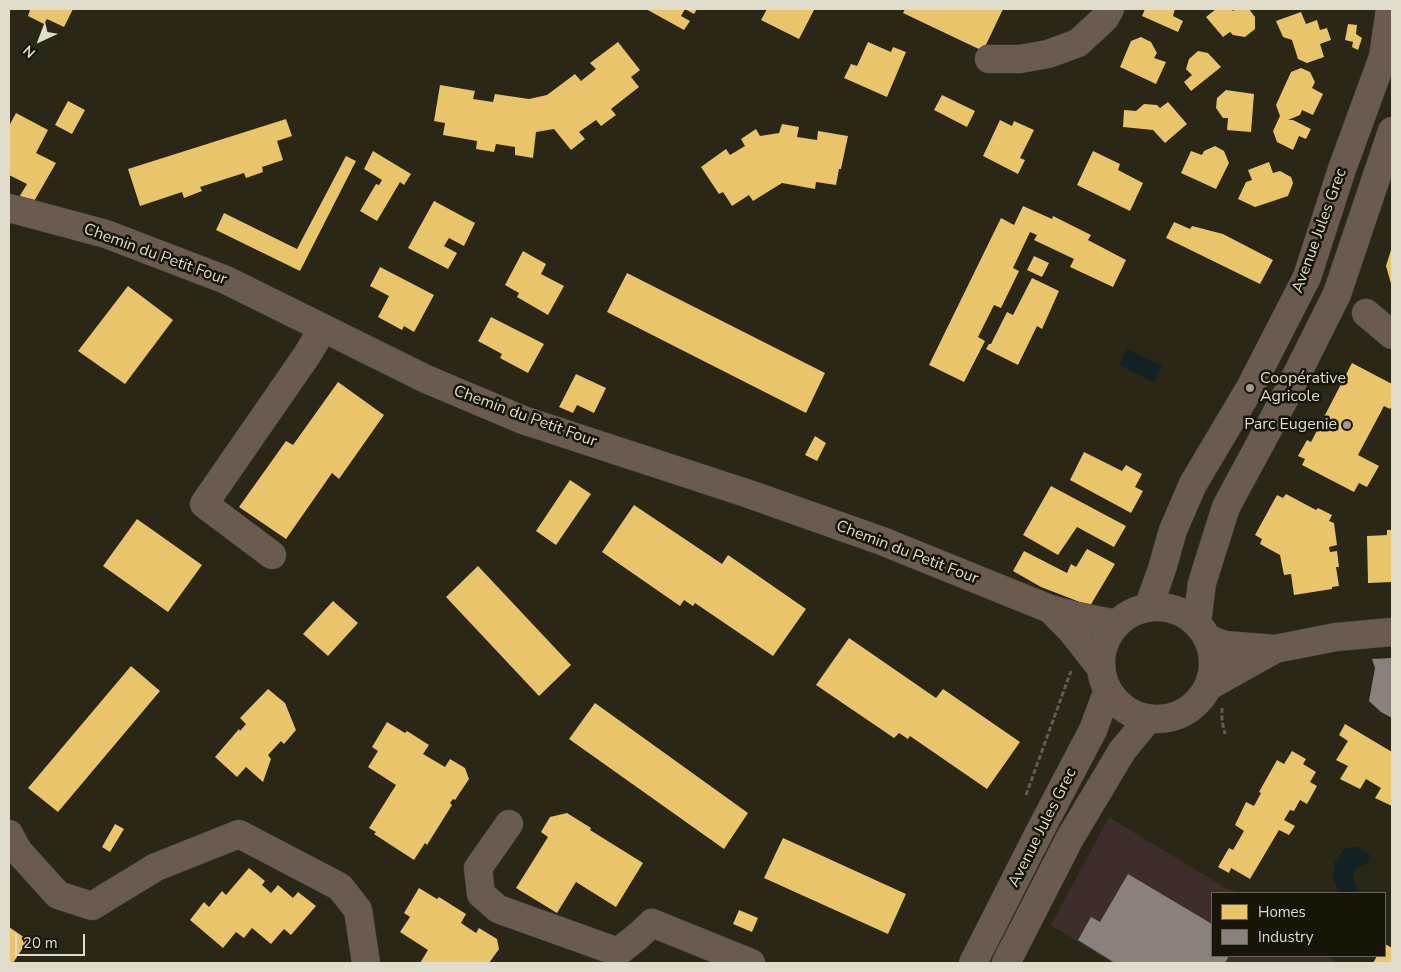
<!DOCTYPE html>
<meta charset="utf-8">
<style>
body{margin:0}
#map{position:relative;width:1401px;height:972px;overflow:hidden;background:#2a2716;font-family:"Nunito Sans",sans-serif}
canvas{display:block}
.frame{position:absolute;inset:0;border:10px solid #dfdccb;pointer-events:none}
.legend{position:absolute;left:1211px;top:892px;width:175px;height:65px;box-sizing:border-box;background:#171508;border:1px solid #676556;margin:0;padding:6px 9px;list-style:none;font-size:15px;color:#dfdccb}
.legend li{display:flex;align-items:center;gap:10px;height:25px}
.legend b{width:25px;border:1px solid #676556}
.north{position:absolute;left:15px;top:15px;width:50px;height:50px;-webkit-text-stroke:4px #171508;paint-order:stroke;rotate:223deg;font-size:14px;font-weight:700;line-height:20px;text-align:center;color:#dfdccb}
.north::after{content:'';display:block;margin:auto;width:18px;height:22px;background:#dfdccb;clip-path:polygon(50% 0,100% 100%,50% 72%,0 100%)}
.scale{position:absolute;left:15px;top:934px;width:70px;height:22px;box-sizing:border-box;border:2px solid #dfdccb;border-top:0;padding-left:6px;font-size:15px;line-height:18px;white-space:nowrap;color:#dfdccb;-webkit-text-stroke:4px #171508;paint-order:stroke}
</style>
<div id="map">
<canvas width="1401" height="972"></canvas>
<div class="frame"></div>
<ul class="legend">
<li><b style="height:14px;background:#e9c46a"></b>Homes</li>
<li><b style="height:14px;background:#8a817c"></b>Industry</li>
</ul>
<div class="north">N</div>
<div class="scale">20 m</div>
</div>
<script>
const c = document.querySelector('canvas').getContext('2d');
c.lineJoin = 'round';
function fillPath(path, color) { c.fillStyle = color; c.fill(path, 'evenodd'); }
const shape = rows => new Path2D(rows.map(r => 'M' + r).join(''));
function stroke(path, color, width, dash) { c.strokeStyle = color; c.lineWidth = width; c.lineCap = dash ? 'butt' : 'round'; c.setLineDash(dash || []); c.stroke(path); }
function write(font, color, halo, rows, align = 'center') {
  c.font = font + ' "Nunito Sans",sans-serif'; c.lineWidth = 5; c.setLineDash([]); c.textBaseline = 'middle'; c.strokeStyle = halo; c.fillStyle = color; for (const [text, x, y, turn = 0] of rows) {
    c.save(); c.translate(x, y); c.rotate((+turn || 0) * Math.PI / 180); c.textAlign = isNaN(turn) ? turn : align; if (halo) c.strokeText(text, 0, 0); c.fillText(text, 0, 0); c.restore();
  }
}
fillPath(shape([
 [1109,817,1227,889,1245,893,1212,893,1212,956,1326,956,1335,961,1333,963,1112,963,1051,925]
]), '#3f2d2c');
fillPath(shape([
 [1127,349,1162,366,1154,382,1119,365],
 [1358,847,1370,855,1368,863,1355,869,1353,879,1358,890,1350,893,1342,893,1338,889,1333,878,1335,861,1345,848]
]), '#122124');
fillPath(shape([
 [27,9,73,9,64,27,47,19,44,24,28,16,30,10],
 [646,9,697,9,694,14,685,9,681,16,690,21,684,30],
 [767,9,812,9,814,10,799,39,761,20],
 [905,9,1003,9,983,51,903,13],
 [1145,9,1175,9,1173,16,1183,21,1178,32,1142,16],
 [1216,9,1231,9,1233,11,1236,9,1249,9,1255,17,1255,29,1245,37,1233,35,1230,32,1223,37,1206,17],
 [1301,12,1306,24,1317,20,1320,30,1327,28,1331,40,1320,44,1324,57,1307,63,1298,59,1292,40,1283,37,1276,21],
 [1348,24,1357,25,1356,34,1362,38,1358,50,1352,47,1353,42,1345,40],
 [1141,37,1151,42,1157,53,1154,58,1166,62,1156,84,1120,67,1131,41],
 [618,42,640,70,631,77,639,87,611,109,616,115,601,126,596,120,579,132,585,139,571,150,554,129,536,132,533,158,515,155,515,147,496,144,494,152,476,149,477,141,443,135,445,123,434,121,440,85,475,91,473,99,493,102,495,94,529,99,547,95,575,74,581,81,596,69,590,63],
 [868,42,891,52,893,47,906,52,887,97,844,78,851,64,857,66],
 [1198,51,1208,53,1221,67,1191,91,1184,82,1192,75,1186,69,1189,59],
 [1301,68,1310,72,1315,82,1312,88,1323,94,1313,115,1302,110,1300,115,1288,120,1293,120,1311,129,1306,139,1299,136,1293,150,1277,142,1273,131,1280,116,1276,105,1291,72],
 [1226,90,1254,94,1251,132,1227,130,1228,118,1223,118,1216,108,1217,98],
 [942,95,975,111,967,127,934,110],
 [68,101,85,110,72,134,55,125],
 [1168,102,1187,124,1165,143,1153,130,1123,127,1124,110,1136,111,1144,104,1157,105,1160,108],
 [16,113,48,130,36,153,56,163,33,203,18,199,27,184,9,175,9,126],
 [286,119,292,136,277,141,283,160,262,167,263,172,246,178,244,173,200,187,202,191,184,198,182,192,140,206,128,169],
 [1000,120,1012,126,1014,121,1034,130,1020,158,1025,160,1018,174,983,156],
 [782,124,799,127,797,137,817,140,818,131,848,136,841,169,839,169,836,185,816,182,815,189,782,183,753,201,749,195,732,206,723,192,719,194,701,167,726,149,730,155,745,146,741,139,756,129,760,136,779,133],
 [1215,146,1224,151,1229,163,1216,189,1181,173,1191,151,1202,155,1204,151],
 [373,151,411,174,404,185,400,182,377,221,360,211,376,184,379,185,382,180,364,169],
 [1093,151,1120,164,1118,170,1143,183,1130,211,1077,185],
 [346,156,356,161,300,271,216,230,224,213,297,249],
 [1269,162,1273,173,1280,171,1291,177,1293,183,1288,196,1255,207,1238,199,1246,182,1252,180,1248,170],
 [434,201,475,223,464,246,449,238,444,246,457,253,448,269,408,248],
 [1023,206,1052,219,1053,216,1091,235,1088,240,1126,260,1113,287,1070,267,1074,259,1034,240,1037,235,1030,232,1013,268,1019,271,1001,308,994,305,978,337,985,341,964,382,929,365,1001,218,1014,225],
 [1174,222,1190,229,1192,226,1223,234,1273,260,1260,284,1166,238],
 [1392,247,1392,287,1386,266],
 [523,251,546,264,541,274,564,286,548,315,517,297,519,293,505,285],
 [1034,256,1049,263,1042,277,1027,270],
 [380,267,434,295,414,332,404,326,402,330,378,317,389,296,370,286],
 [627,273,825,373,806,413,607,312],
 [1032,278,1059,291,1042,329,1037,326,1018,365,986,349,989,344,991,344,1007,312,1013,315],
 [128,286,173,320,125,384,78,351],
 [491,317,544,344,528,373,500,358,502,354,478,341],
 [1352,363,1392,384,1392,405,1390,409,1384,406,1358,455,1379,466,1367,487,1359,483,1354,492,1302,465,1305,459,1298,456,1307,440,1311,442],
 [576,374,606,388,594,413,577,405,573,413,559,407],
 [338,382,384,415,339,479,332,473,286,539,239,507,286,441,293,445],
 [815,436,826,443,817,461,805,455],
 [1084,452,1122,471,1126,465,1142,474,1135,487,1143,491,1131,513,1070,480],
 [570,480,591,494,556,545,536,531],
 [1051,486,1126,526,1114,547,1077,527,1058,555,1023,535],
 [1286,494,1316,510,1318,508,1332,515,1329,521,1334,523,1337,545,1329,547,1330,552,1337,551,1339,567,1336,567,1339,586,1332,587,1332,589,1294,595,1291,574,1284,575,1280,555,1260,544,1262,539,1255,535,1277,495,1283,498],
 [634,505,722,564,728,555,806,609,773,656,695,603,693,606,684,600,680,606,602,552],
 [137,519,202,565,168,612,103,566],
 [1387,530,1392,530,1392,582,1368,583,1367,536,1387,535],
 [1087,549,1115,564,1090,606,1041,587,1013,571,1024,551,1067,573,1071,564,1076,567],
 [478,566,571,665,539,696,446,597],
 [333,601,358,623,328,656,303,634],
 [849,638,936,698,943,689,1020,742,987,789,910,736,908,739,899,733,894,738,816,685],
 [131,666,160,691,58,812,28,788],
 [268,689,285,703,296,730,284,744,281,741,268,755,271,759,263,782,246,767,237,777,215,757,239,729,240,731,246,724,240,718],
 [595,703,748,813,724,849,569,739],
 [387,722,405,733,407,731,429,745,423,754,445,767,450,759,465,768,469,779,455,800,453,799,450,803,452,805,427,845,425,843,414,860,374,834,376,832,369,828,396,785,368,767,378,751,372,747],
 [1345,724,1392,752,1392,806,1375,798,1381,788,1366,779,1360,789,1340,779,1348,766,1336,760,1348,741,1339,735],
 [1292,751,1306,759,1303,764,1316,772,1310,782,1317,786,1307,804,1300,800,1294,811,1290,810,1284,820,1295,826,1289,835,1279,830,1250,879,1231,868,1229,873,1218,867,1229,848,1233,850,1244,831,1235,825,1246,802,1254,806,1261,793,1259,792,1277,760,1284,764],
 [567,813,591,828,590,830,643,863,616,907,576,882,557,913,516,888,548,837,541,832,550,817],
 [115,824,124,829,110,852,102,847],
 [783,838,906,894,888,934,764,878],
 [249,868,265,881,262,885,271,893,278,885,293,898,298,892,316,906,291,935,284,929,271,944,252,928,244,938,236,932,223,948,190,920,204,902,209,907,222,891,226,895],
 [419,888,437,899,439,897,466,914,461,923,476,933,479,928,497,939,499,949,489,963,420,963,428,950,400,932,410,917,404,913],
 [739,910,758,918,752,932,733,924],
 [9,927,28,940,13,963,9,963],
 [1385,944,1392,948,1392,963,1373,963,1377,956,1385,956]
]), '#e9c46a');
fillPath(shape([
 [1392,658,1392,718,1381,712,1369,701,1375,668,1372,659],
 [1128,874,1212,924,1212,956,1229,956,1225,963,1115,963,1078,940,1091,917,1100,922]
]), '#8a817c');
const minor = shape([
 [1383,57,1390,9],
 [989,59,1020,59,1048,54,1078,43,1105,18,1110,9],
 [9,208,106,234,226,280,426,379,523,420,749,494,882,541,1050,609,1076,616,1117,624],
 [1366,313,1392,335],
 [272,555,204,504,307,355,323,328],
 '1101 663a56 56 0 1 1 112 0a56 56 0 1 1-112 0Z',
 [1148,608,1162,569,1173,530,1193,484,1250,388,1307,277,1342,169,1383,57,1392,39],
 [1050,609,1071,630,1101,668],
 [1197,623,1202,583,1226,507,1288,392,1337,294,1392,131],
 [1209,639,1225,645,1275,649,1336,637,1392,632],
 [1209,686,1275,649],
 [509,824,478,868,481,894,498,909,618,952,637,937,652,923,751,963],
 [9,834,19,852,58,895,92,906,156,867,239,834,340,887,358,910,366,963],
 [973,963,1042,827,1093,730,1108,690],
 [1006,963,1070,838,1122,751,1148,719]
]);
stroke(minor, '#454335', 29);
stroke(shape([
 [1222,708,1222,721,1225,734],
 [1026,795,1071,671]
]), '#655b51', 3, [5, 2.5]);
stroke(minor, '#6a5a50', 28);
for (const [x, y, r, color] of [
 [1250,388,5,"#a09d8c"],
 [1347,425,5,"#a09d8c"]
]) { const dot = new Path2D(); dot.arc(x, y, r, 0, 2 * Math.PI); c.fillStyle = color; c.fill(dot); stroke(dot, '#171508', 2); }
write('16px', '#dfdccb', '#171508', [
 ["Avenue Jules Grec",1320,231,-70],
 ["Chemin du Petit Four",155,255,20],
 ["Chemin du Petit Four",525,417,20],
 ["Chemin du Petit Four",907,553,21],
 ["Avenue Jules Grec",1043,828,-63]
]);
write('16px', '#dfdccb', '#171508', [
 ["Coopérative",1260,379],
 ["Agricole",1260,397],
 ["Parc Eugenie",1337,425,"right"]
], 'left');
</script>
